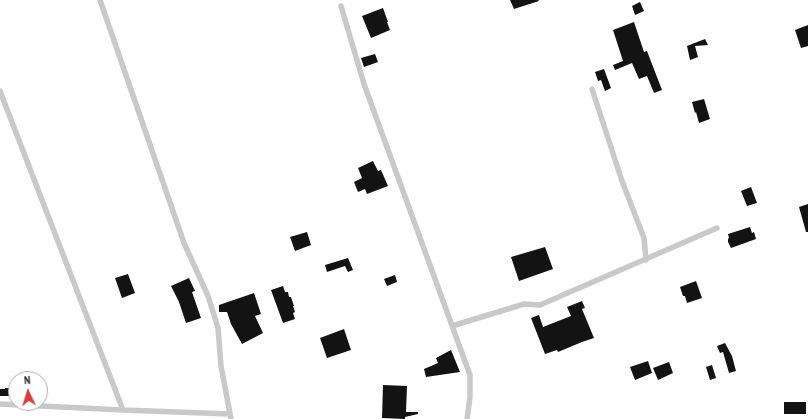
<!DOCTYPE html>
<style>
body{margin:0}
#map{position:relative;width:808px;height:419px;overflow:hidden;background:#fff;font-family:"Archivo Narrow",sans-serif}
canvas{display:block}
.north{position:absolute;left:8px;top:371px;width:40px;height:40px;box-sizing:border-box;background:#fff;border:1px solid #ababab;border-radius:50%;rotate:356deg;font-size:11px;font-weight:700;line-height:16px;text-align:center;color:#2c2c2c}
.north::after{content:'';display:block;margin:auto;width:14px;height:18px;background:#d23f3f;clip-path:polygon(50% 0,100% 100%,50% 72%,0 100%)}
</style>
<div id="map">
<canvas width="808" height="419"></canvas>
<div class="north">N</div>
</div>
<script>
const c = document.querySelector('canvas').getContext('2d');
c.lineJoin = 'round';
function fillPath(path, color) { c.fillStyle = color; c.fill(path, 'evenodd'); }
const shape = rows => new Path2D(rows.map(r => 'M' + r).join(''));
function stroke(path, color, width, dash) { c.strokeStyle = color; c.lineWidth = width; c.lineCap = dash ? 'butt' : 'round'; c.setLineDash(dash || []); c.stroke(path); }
fillPath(shape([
 [510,0,538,0,539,1,514,9],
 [640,2,644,11,635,15,632,6],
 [383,8,388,22,387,22,390,30,371,38,362,16],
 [634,22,644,52,647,51,662,90,654,93,647,76,639,79,632,63,615,70,613,65,623,61,613,30],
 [808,25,808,46,801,48,795,30],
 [705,39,708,45,695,46,698,57,690,60,687,46],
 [375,54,378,62,364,67,361,58],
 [604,69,611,88,605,91,601,80,598,81,595,72],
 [704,99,710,119,699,123,696,112,695,113,692,102],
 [373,161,378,171,381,170,388,186,367,194,365,189,358,192,354,182,362,178,358,168],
 [751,187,757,203,747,206,741,191],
 [808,204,808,232,806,232,799,207],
 [750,227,752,233,754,232,756,239,731,248,728,242,728,239,729,238,728,234],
 [307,232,311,245,295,251,290,237],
 [545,247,553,269,519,281,511,257],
 [348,258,353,270,348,272,345,266,327,272,325,265],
 [128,274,135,293,122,298,115,278],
 [395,275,397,282,387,286,384,279],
 [189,278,195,291,192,292,201,318,186,323,179,302,171,286],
 [696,281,702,298,687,303,685,296,683,296,680,287],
 [283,286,285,292,288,292,289,297,291,297,294,306,293,306,295,312,293,313,295,319,283,323,271,290],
 [254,293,261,314,255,316,263,333,242,344,231,324,227,312,219,312,219,305],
 [582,301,585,308,582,309,594,338,582,342,558,352,557,350,545,354,531,318,539,315,543,327,571,316,567,307],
 [344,329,351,350,327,358,320,338],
 [725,343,732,356,736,371,729,373,723,352,720,353,717,346],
 [451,350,460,372,426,377,424,369,438,363,436,358],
 [648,361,652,373,635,380,630,367],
 [669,362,673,373,658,380,653,368],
 [712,365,716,378,710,380,706,367],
 [383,385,407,386,406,412,418,412,418,414,405,417,405,419,382,418],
 [5,388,12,388,12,396,0,396,0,389,5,389],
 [784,402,806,402,806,414,784,414]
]), '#131313');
stroke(shape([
 [100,0,184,243,208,296,218,328,221,366,231,419],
 [341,6,364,84,470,375,470,397,467,419],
 [592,89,622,181,644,238,646,260],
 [0,91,123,410],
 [452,326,524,304,540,305,717,228],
 [0,404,123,410,230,414]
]), '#c9c9c9', 5.5);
</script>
